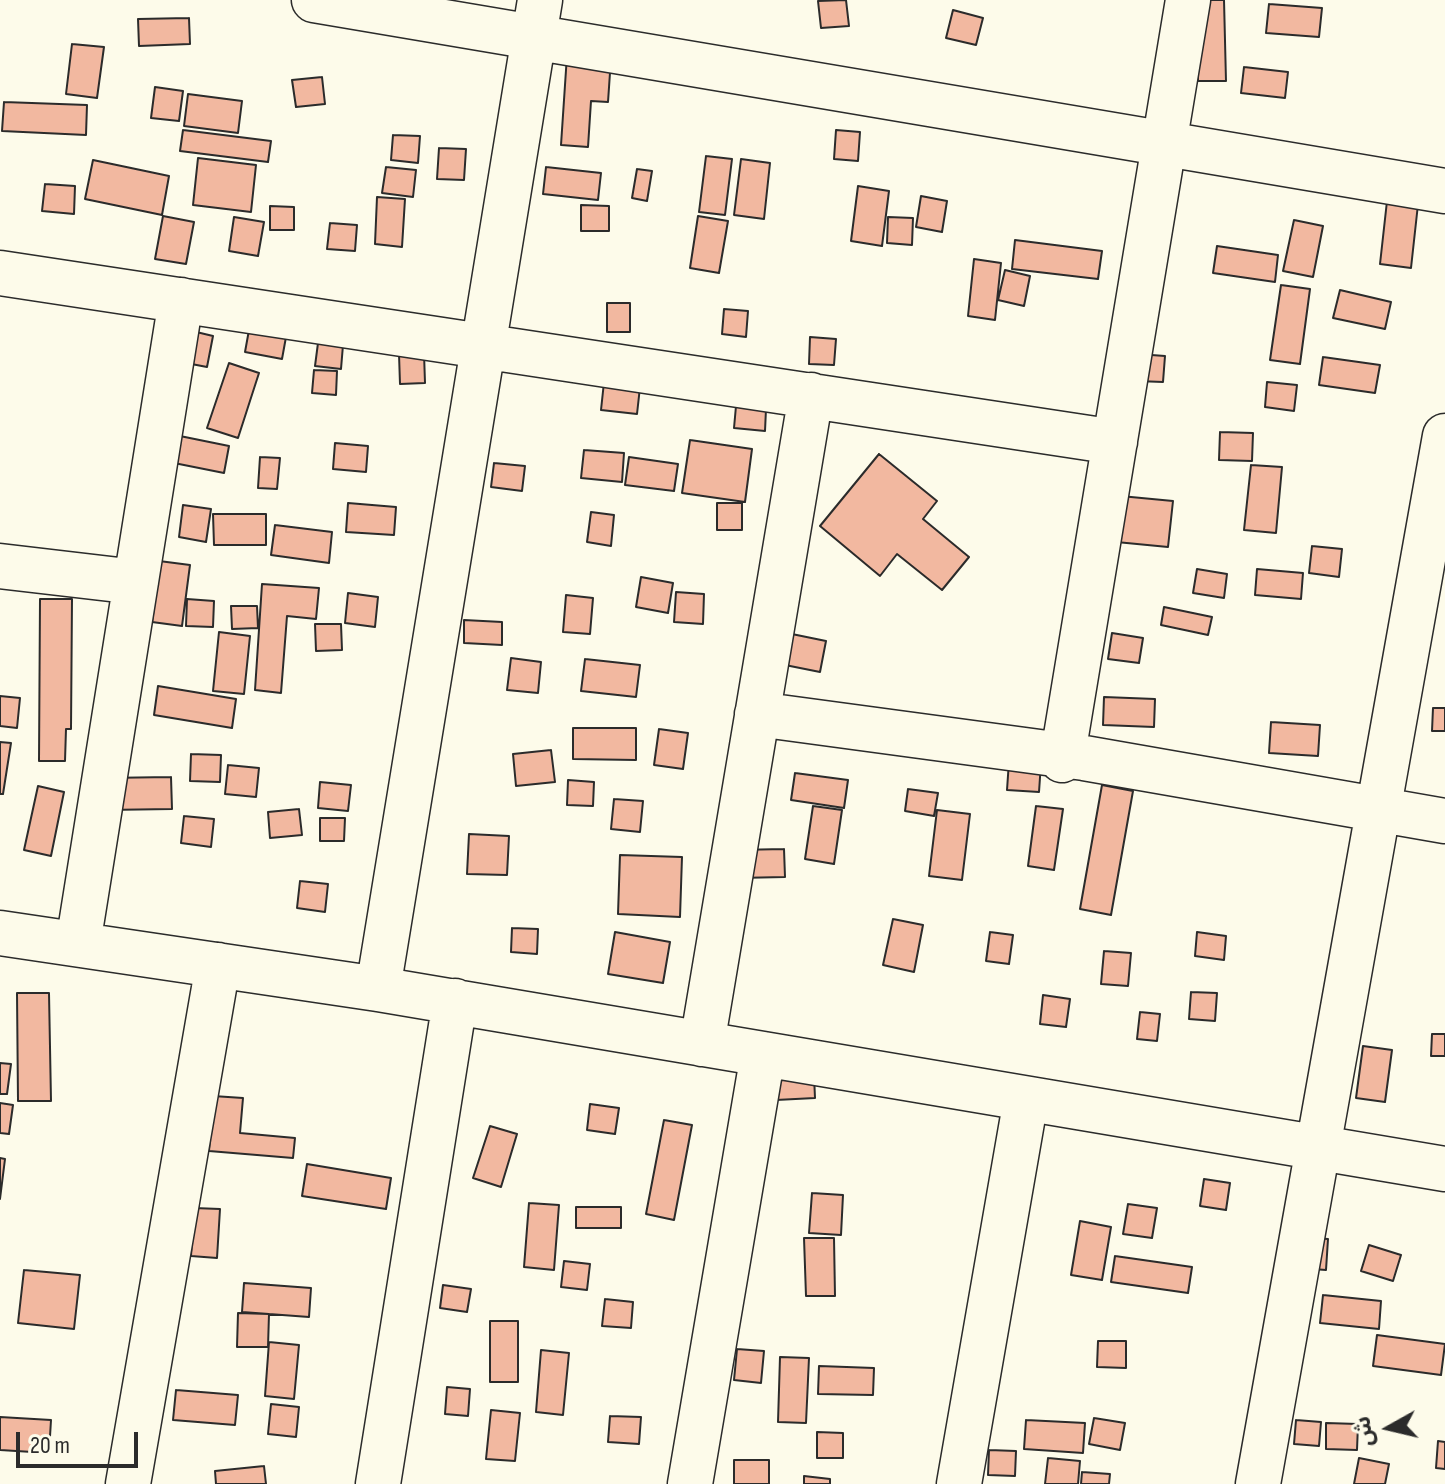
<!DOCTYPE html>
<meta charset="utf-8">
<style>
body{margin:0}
#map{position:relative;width:1445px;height:1484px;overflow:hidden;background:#fdfbea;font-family:"Sofia Sans Condensed","Noto Sans Arabic",sans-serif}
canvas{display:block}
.north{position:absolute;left:1349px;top:1388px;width:80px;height:80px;-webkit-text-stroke:6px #fdfbea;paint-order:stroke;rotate:262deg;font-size:22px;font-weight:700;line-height:32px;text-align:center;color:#2b2b2b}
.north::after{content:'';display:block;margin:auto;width:28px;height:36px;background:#2b2b2b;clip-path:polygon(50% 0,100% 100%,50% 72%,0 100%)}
.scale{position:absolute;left:16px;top:1432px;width:122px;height:36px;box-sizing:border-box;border:4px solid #2b2b2b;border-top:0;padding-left:10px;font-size:24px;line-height:28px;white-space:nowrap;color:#2b2b2b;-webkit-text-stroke:6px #fdfbea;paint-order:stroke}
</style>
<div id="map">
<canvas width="1445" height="1484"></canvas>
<div class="north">ش</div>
<div class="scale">20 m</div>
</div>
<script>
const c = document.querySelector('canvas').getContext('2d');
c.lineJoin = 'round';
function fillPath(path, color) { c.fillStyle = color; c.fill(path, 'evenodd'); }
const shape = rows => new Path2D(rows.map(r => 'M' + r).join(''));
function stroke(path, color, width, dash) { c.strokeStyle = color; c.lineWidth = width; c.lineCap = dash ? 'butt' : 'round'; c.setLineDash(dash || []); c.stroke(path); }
const building = shape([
 [846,0,849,26,821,28,818,1,846,0],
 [1196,0,1224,0,1226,81,1198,81,1196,0],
 [1269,4,1322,8,1319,37,1266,33,1269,4],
 [953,10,983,18,976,45,946,38,953,10],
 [189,18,190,44,139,46,138,19,189,18],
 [72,44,104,47,97,98,66,94,72,44],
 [567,55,611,58,608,102,591,101,588,147,561,145,567,55],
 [1244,67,1288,72,1285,98,1241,93,1244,67],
 [322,77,325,104,296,107,292,80,322,77],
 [155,87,183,91,179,121,151,118,155,87],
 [188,94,242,101,238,133,184,126,188,94],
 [4,102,87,105,86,135,2,131,4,102],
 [183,130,271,141,268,162,180,151,183,130],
 [836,130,860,132,858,161,834,159,836,130],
 [393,135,420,136,418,163,391,160,393,135],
 [439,148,466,149,464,180,437,179,439,148],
 [706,156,732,159,725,215,699,212,706,156],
 [198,158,256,165,251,212,193,205,198,158],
 [741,159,770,163,764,219,734,215,741,159],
 [93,160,169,176,162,215,85,199,93,160],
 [386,167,416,170,413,197,382,193,386,167],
 [546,167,601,173,598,200,543,194,546,167],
 [637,169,652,171,647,201,632,198,637,169],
 [1389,183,1420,186,1411,268,1380,264,1389,183],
 [45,184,75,186,74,214,42,211,45,184],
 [858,186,889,191,882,246,851,241,858,186],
 [921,196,947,201,942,232,916,227,921,196],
 [377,197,405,199,402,247,375,244,377,197],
 [581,205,609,206,609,231,581,231,581,205],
 [270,206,294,207,294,230,270,230,270,206],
 [163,216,194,222,186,264,155,259,163,216],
 [698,216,728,221,719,273,690,268,698,216],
 [234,217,264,222,258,256,229,251,234,217],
 [888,217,913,218,912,245,887,243,888,217],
 [1294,220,1323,226,1313,277,1283,271,1294,220],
 [330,223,357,225,355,251,327,249,330,223],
 [1015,240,1102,251,1098,279,1012,269,1015,240],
 [1217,246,1278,255,1275,282,1213,273,1217,246],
 [974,259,1001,263,995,320,968,316,974,259],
 [1005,270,1030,276,1024,306,998,300,1005,270],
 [1281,285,1310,289,1300,364,1270,360,1281,285],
 [1340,290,1391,302,1385,329,1333,318,1340,290],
 [607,303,630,303,630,332,607,332,607,303],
 [724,309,748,311,746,337,722,334,724,309],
 [188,330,213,336,207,367,181,362,188,330],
 [249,330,286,337,282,359,245,352,249,330],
 [810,337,836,339,834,365,809,364,810,337],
 [318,343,343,345,341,369,315,366,318,343],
 [424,353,425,383,400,384,399,354,424,353],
 [1138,354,1165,356,1163,382,1137,381,1138,354],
 [1323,357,1380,365,1375,393,1319,385,1323,357],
 [229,363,259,373,238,438,207,428,229,363],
 [314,370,337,371,336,395,312,393,314,370],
 [604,382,640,387,637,414,601,410,604,382],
 [1267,382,1297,385,1294,411,1265,407,1267,382],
 [736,406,766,409,765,431,734,428,736,406],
 [1220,432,1253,433,1252,461,1219,460,1220,432],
 [175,435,229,446,224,473,169,462,175,435],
 [690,440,752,449,745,502,682,493,690,440],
 [335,443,368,446,366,472,333,469,335,443],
 [584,450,624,453,622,482,581,478,584,450],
 [879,454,937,501,923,519,969,557,942,590,897,554,880,576,820,526,879,454],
 [260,457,280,458,277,489,258,488,260,457],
 [629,457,678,464,674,491,625,485,629,457],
 [494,463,525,466,522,491,491,487,494,463],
 [1251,465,1282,467,1276,533,1244,530,1251,465],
 [1110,495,1173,501,1168,547,1106,541,1110,495],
 [348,503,396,507,394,535,346,532,348,503],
 [717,503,742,503,742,530,717,530,717,503],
 [183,505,211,509,206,542,179,537,183,505],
 [591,512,614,515,611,546,587,542,591,512],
 [213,514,266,514,266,545,214,545,213,514],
 [275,525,332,532,329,563,271,555,275,525],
 [1312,546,1342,549,1339,577,1309,573,1312,546],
 [136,558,190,565,182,626,152,622,156,592,136,558],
 [1197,569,1227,574,1224,598,1193,593,1197,569],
 [1257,569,1303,573,1301,599,1255,595,1257,569],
 [641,577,673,583,668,613,636,607,641,577],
 [262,584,319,588,316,619,287,616,281,693,255,690,262,584],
 [676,592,704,594,703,624,674,622,676,592],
 [348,593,378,597,375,627,345,623,348,593],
 [566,595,593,598,590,634,563,632,566,595],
 [40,599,72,599,71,729,66,729,65,761,39,761,40,599],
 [187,599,214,601,213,627,186,626,187,599],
 [231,606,257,606,258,628,232,629,231,606],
 [1164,607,1212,617,1208,635,1161,625,1164,607],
 [464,620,502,622,502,645,464,643,464,620],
 [315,624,341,624,342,650,316,651,315,624],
 [219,632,250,636,244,694,213,691,219,632],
 [787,633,826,641,820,672,780,664,787,633],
 [1112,633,1143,638,1139,663,1108,659,1112,633],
 [511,658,541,662,538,693,507,690,511,658],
 [585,659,640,665,636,697,581,691,585,659],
 [158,686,236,699,232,728,154,715,158,686],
 [0,696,20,698,17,728,0,726,0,696],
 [1104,697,1155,699,1154,727,1103,725,1104,697],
 [1433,708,1445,708,1445,731,1432,731,1433,708],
 [1271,722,1320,725,1318,756,1269,753,1271,722],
 [573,728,636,728,636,760,573,759,573,728],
 [659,729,688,733,683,769,654,765,659,729],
 [0,742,11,743,3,794,0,794,0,742],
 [551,750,555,782,516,786,513,754,551,750],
 [191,754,221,755,220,782,190,781,191,754],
 [1009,761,1041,763,1039,792,1007,790,1009,761],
 [228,765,259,768,256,797,225,794,228,765],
 [795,773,848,780,844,808,791,800,795,773],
 [171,777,172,809,105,810,104,778,171,777],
 [568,780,594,782,593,806,567,805,568,780],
 [320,782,351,785,348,811,318,808,320,782],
 [1102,785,1133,791,1111,915,1080,909,1102,785],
 [38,786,64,792,51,856,24,850,38,786],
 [908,789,938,793,934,816,905,811,908,789],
 [614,799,643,801,640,832,611,829,614,799],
 [813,806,842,810,834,864,805,859,813,806],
 [1036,806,1063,809,1054,870,1028,866,1036,806],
 [299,809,302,835,270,838,268,812,299,809],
 [937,810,970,814,962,880,929,876,937,810],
 [184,816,214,819,211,847,181,843,184,816],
 [320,818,345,818,344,841,320,841,320,818],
 [469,834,509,836,507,875,467,874,469,834],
 [784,849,785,877,737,878,737,850,784,849],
 [620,855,682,857,680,917,618,914,620,855],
 [300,881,328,884,325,912,297,908,300,881],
 [893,919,923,925,914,972,883,965,893,919],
 [512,928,538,929,537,954,511,952,512,928],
 [615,932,670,942,663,983,608,974,615,932],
 [990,932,1013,935,1009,964,986,961,990,932],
 [1197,932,1226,936,1224,960,1195,956,1197,932],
 [1104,951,1131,953,1128,986,1101,984,1104,951],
 [1191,992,1217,993,1215,1021,1189,1019,1191,992],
 [17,993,49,993,51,1101,18,1101,17,993],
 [1043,995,1070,999,1066,1027,1040,1024,1043,995],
 [1140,1012,1160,1014,1157,1041,1137,1039,1140,1012],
 [1432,1034,1445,1034,1445,1056,1431,1056,1432,1034],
 [1363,1046,1392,1050,1385,1102,1356,1098,1363,1046],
 [0,1063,11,1064,7,1094,0,1094,0,1063],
 [814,1075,815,1098,776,1100,775,1077,814,1075],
 [213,1096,243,1098,240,1133,295,1138,293,1158,209,1151,213,1096],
 [0,1103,13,1105,9,1134,0,1133,0,1103],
 [590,1104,619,1108,615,1134,587,1130,590,1104],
 [664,1120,692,1125,674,1220,646,1214,664,1120],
 [490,1126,517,1134,501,1187,473,1178,490,1126],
 [0,1158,5,1159,0,1199,0,1158],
 [307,1164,391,1178,386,1209,302,1196,307,1164],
 [1204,1179,1230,1183,1226,1210,1200,1206,1204,1179],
 [812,1193,843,1195,841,1235,809,1233,812,1193],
 [529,1203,559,1205,554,1270,524,1267,529,1203],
 [1128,1204,1157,1208,1152,1238,1123,1234,1128,1204],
 [576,1207,621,1207,621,1228,576,1228,576,1207],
 [194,1208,220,1209,217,1258,191,1256,194,1208],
 [1080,1221,1111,1227,1102,1280,1071,1275,1080,1221],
 [1302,1237,1328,1239,1326,1270,1299,1268,1302,1237],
 [804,1238,834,1238,835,1296,806,1296,804,1238],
 [1369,1245,1401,1255,1393,1281,1361,1271,1369,1245],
 [1115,1256,1192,1267,1188,1293,1111,1282,1115,1256],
 [564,1261,590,1264,587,1290,561,1287,564,1261],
 [24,1270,80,1275,74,1329,18,1323,24,1270],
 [244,1283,311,1288,309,1317,242,1312,244,1283],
 [443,1285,471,1289,467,1312,440,1308,443,1285],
 [1323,1295,1381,1301,1379,1329,1320,1323,1323,1295],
 [605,1299,633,1302,631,1328,602,1326,605,1299],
 [238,1313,269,1314,268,1347,237,1347,238,1313],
 [490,1321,518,1321,518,1382,490,1382,490,1321],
 [1377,1335,1445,1344,1441,1375,1373,1366,1377,1335],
 [1098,1341,1126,1341,1126,1368,1097,1367,1098,1341],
 [269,1342,299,1345,294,1399,265,1396,269,1342],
 [737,1349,764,1351,761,1383,734,1380,737,1349],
 [541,1350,569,1353,563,1415,536,1412,541,1350],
 [780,1357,809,1358,806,1423,778,1422,780,1357],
 [819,1366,874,1368,873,1395,818,1394,819,1366],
 [447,1387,470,1389,468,1416,445,1414,447,1387],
 [176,1390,238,1395,235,1425,173,1420,176,1390],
 [271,1404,299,1407,296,1437,268,1434,271,1404],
 [491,1410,520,1413,515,1461,486,1459,491,1410],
 [610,1416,641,1417,639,1444,608,1442,610,1416],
 [0,1417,51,1420,49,1453,0,1450,0,1417],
 [1094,1418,1125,1423,1120,1450,1089,1444,1094,1418],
 [1026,1420,1085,1423,1083,1453,1024,1449,1026,1420],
 [1296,1420,1321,1422,1319,1446,1294,1444,1296,1420],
 [1326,1423,1358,1424,1357,1450,1326,1449,1326,1423],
 [817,1432,843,1433,843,1458,817,1458,817,1432],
 [1438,1441,1445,1442,1445,1469,1436,1468,1438,1441],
 [989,1450,1016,1451,1015,1476,988,1475,989,1450],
 [1048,1458,1080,1461,1078,1484,1045,1484,1048,1458],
 [1359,1458,1389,1464,1385,1484,1354,1484,1359,1458],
 [734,1460,769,1460,769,1484,734,1484,734,1460],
 [264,1466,266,1484,216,1484,215,1471,264,1466],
 [1082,1472,1110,1474,1109,1484,1081,1484,1082,1472],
 [804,1476,830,1479,830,1484,804,1484,804,1476]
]);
fillPath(building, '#f2b8a0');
stroke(building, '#2b2b2b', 2);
const minor = shape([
 [314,0,1445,191],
 [0,273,1115,442],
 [0,566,136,582],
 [757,714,1084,758,1445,821],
 [1062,760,1188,0],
 [0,933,378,989,1445,1169],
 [78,944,181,300],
 [378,989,540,0],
 [702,1044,811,395],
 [128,1484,218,965],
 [378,1484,455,1001],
 [690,1484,763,1054],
 [959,1484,1026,1099],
 [1258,1484,1445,436]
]);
stroke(minor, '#2b2b2b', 47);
stroke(minor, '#fdfbea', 44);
</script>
